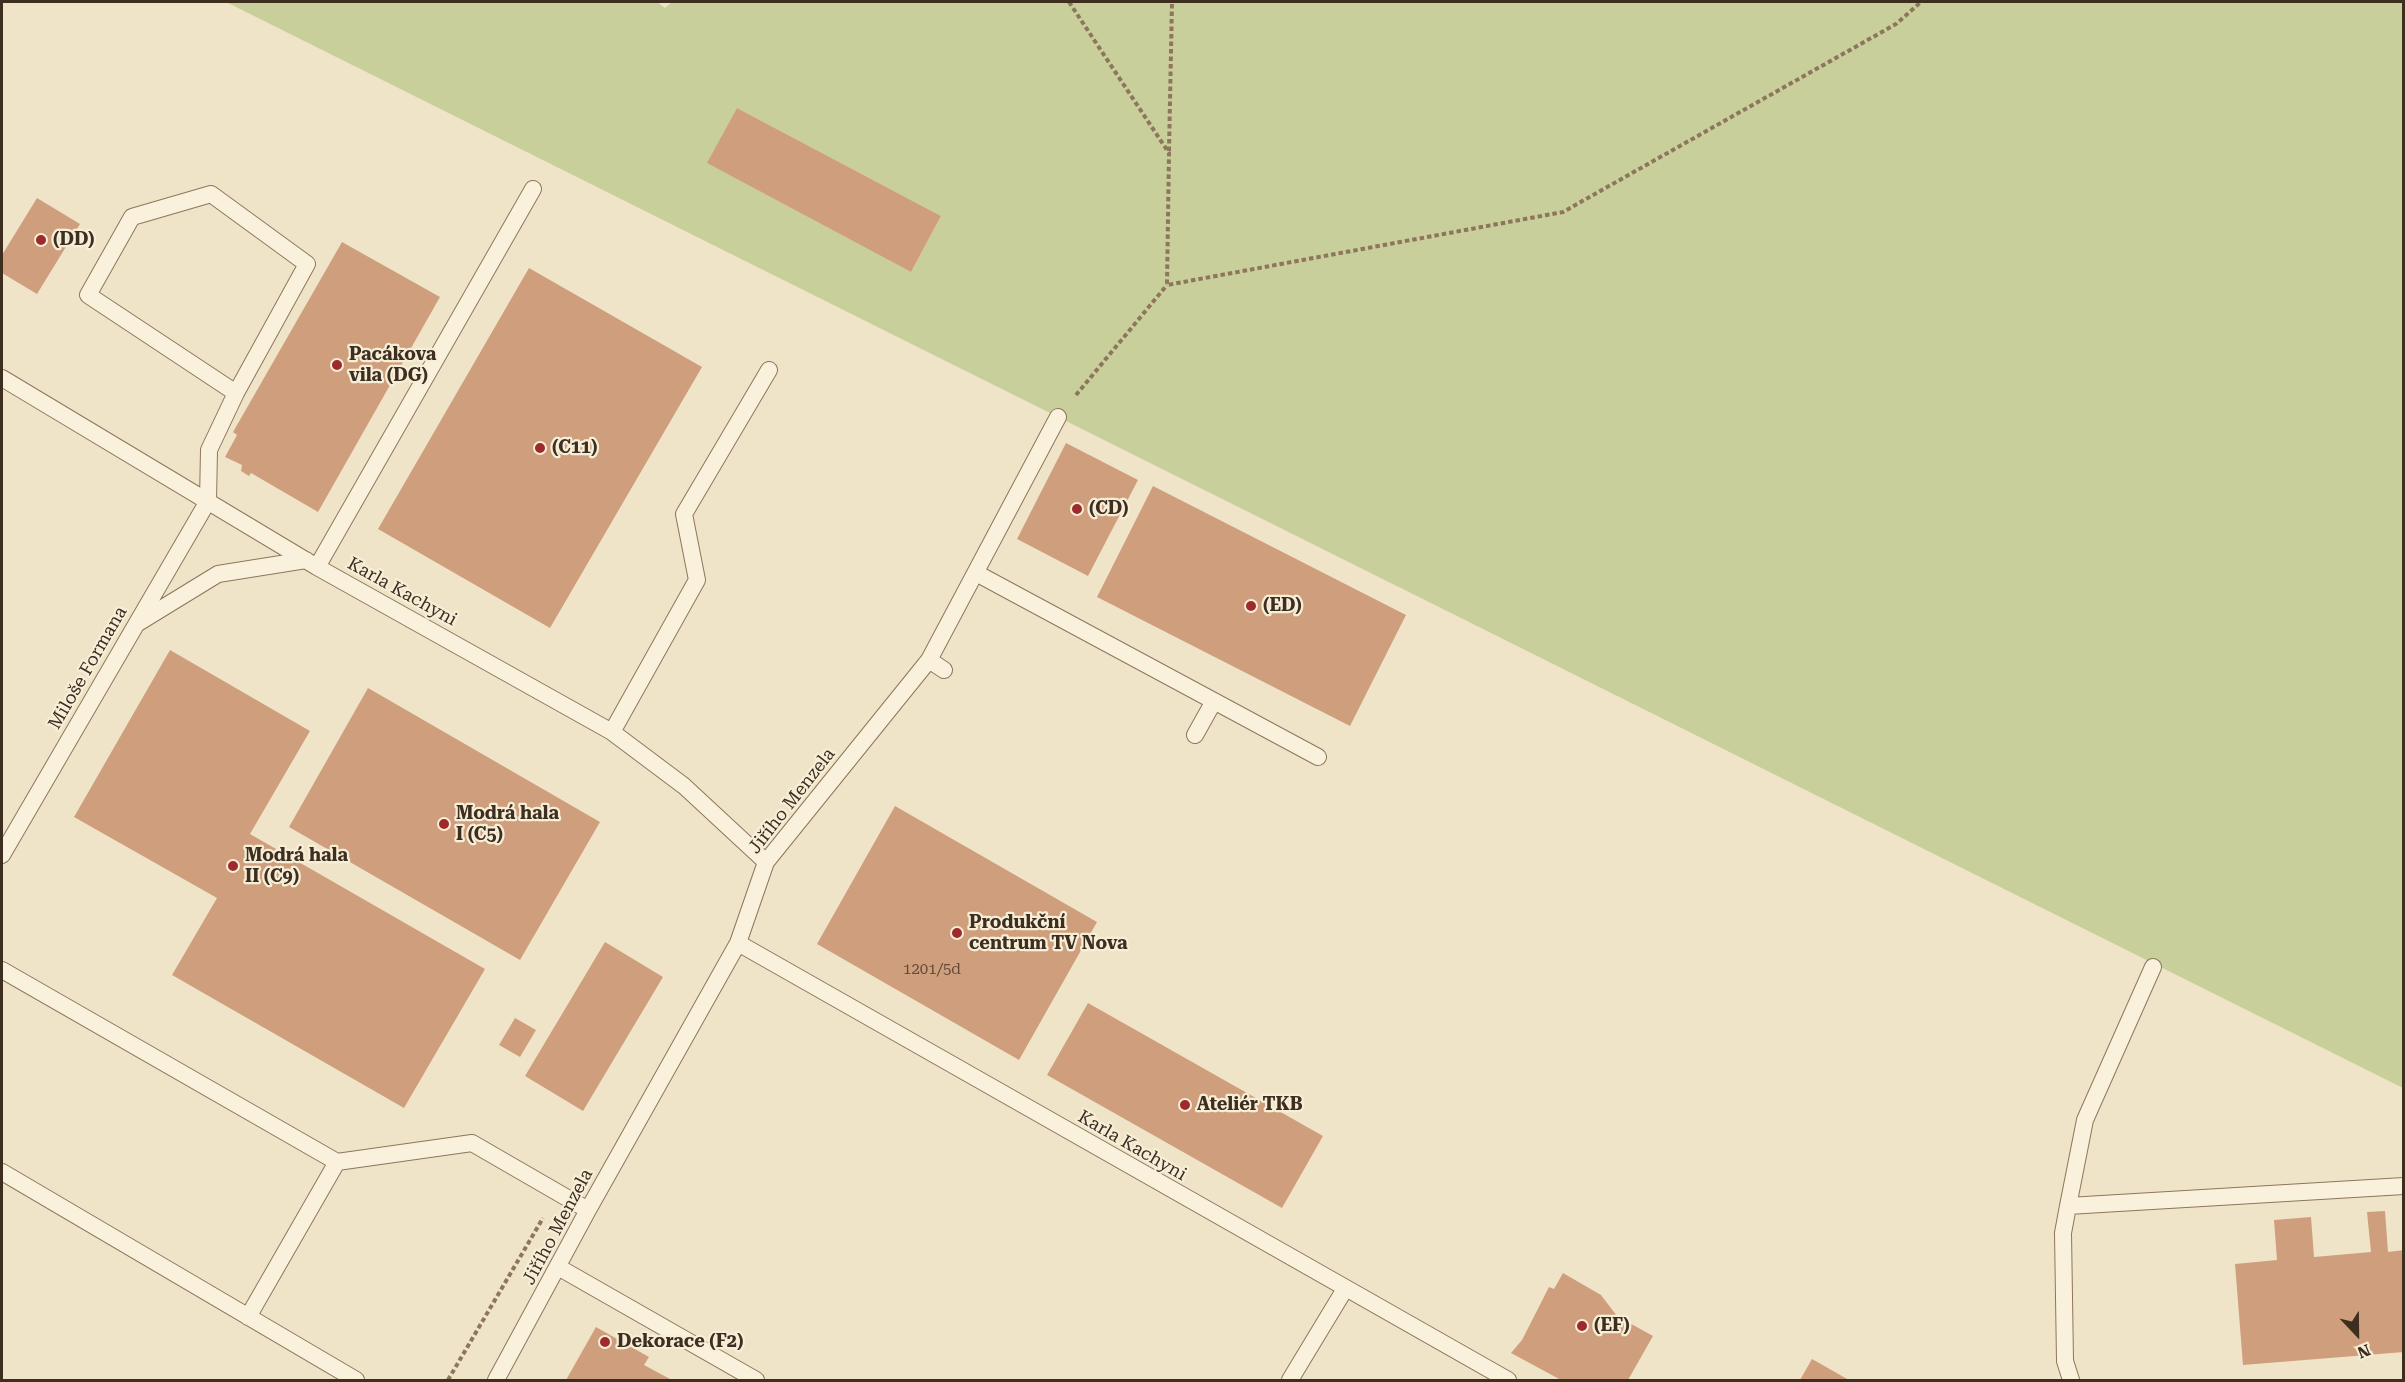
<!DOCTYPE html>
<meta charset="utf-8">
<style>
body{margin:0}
#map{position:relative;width:2405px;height:1382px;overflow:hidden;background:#f0e4c8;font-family:"Roboto Serif",serif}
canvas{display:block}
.frame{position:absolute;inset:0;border:3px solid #3d2e20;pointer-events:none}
.north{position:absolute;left:2327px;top:1304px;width:60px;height:60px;-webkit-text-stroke:4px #f7eed8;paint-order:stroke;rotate:158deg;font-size:16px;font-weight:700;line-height:24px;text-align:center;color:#3d2e20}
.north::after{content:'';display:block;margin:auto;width:21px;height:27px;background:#3d2e20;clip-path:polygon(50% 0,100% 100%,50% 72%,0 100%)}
</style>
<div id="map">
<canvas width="2405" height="1382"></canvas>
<div class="frame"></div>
<div class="north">N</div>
</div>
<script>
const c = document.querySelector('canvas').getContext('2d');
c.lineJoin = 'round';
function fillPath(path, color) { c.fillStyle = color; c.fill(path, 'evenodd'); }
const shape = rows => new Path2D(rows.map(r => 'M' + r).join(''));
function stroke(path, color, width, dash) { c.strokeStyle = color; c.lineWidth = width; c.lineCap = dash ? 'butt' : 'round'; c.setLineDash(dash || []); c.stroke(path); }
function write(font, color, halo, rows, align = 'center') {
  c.font = font + ' "Roboto Serif",serif'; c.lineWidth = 4.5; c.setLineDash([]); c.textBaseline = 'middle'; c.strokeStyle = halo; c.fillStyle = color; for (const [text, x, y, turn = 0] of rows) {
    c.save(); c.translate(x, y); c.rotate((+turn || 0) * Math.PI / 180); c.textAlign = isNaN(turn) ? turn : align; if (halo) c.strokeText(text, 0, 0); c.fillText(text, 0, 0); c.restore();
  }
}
fillPath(shape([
 [226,2,657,2,665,8,672,2,2403,2,2403,1088],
 [737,108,941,216,911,272,708,163]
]), '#c9cf9b');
fillPath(shape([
 [737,108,941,216,911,272,707,163],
 [37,198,80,224,37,294,2,273,2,255],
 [342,242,440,297,318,512,251,473,249,476,241,471,242,465,225,457,237,435,233,432],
 [529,268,702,367,550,628,378,529],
 [1066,443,1138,480,1088,576,1017,539],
 [1153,486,1406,615,1350,726,1097,597],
 [170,650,310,731,250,834,485,969,404,1108,172,975,217,898,74,817],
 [368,688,600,822,520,960,289,827],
 [895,806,1097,922,1019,1060,817,944],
 [605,942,663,977,583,1111,525,1076],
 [1088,1003,1323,1136,1282,1208,1047,1075],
 [515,1018,536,1030,520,1057,499,1045],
 [2385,1211,2388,1252,2404,1250,2404,1352,2243,1365,2235,1264,2277,1260,2274,1220,2311,1217,2314,1257,2371,1252,2367,1212],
 [1563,1273,1601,1295,1617,1316,1653,1336,1628,1380,1561,1380,1511,1353,1522,1340,1549,1287,1554,1289],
 [596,1327,649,1357,644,1365,672,1380,566,1380],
 [1812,1359,1849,1380,1800,1380]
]), '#cf9f7d');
const service = shape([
 [2,378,317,567,612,732,684,786,766,862],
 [317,567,533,189],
 [976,573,1318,757],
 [138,623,218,574,306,560],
 [929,660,944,670],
 [612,732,697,580,684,514,769,370],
 [1195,735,1214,701],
 [2,855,208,501,209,450,236,393,307,264,211,194,132,217,88,295,236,393],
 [738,943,1508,1380],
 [2,970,337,1162,248,1317],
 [337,1162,472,1143,588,1210],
 [2,1172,356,1380],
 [2068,1206,2404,1186],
 [558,1267,756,1380],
 [496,1380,588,1210,738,943,766,862,929,660,1058,417],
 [1290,1380,1345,1289],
 [2071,1380,2065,1361,2063,1233,2068,1206,2085,1120,2153,967]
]);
stroke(service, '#8d765c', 18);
stroke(shape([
 [1069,2,1169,153,1167,285,1563,212,1896,24,1921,2],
 [1169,151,1172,2],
 [1076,395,1167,285],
 [448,1380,543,1218]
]), '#8d765c', 4, [4.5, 3]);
stroke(service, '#faf1dc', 16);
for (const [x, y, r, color] of [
 [41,240,6,"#9e2a2b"],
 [337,365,6,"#9e2a2b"],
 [540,448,6,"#9e2a2b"],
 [1077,509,6,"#9e2a2b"],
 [1251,606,6,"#9e2a2b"],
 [444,824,6,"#9e2a2b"],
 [233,866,6,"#9e2a2b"],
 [957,933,6,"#9e2a2b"],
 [1185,1105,6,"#9e2a2b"],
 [1582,1326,6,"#9e2a2b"],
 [605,1342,6,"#9e2a2b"]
]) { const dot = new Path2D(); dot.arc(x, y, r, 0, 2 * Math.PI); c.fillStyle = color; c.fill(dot); stroke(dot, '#f7eed8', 2); }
write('15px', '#624a37', null, [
 ["1201/5d",932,970]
]);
write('bold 18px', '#3d2e20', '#f7eed8', [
 ["(DD)",53,240],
 ["Pacákova",349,355],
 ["vila (DG)",349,376],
 ["(C11)",552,448],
 ["(CD)",1089,509],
 ["(ED)",1263,606],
 ["Modrá hala",456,814],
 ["I (C5)",456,835],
 ["Modrá hala",245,856],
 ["II (C9)",245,877],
 ["Produkční",969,923],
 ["centrum TV Nova",969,944],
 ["Ateliér TKB",1197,1105],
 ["(EF)",1594,1326],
 ["Dekorace (F2)",617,1342]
], 'left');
write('18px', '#3d2e20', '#f7eed8', [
 ["Karla Kachyni",402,592,29],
 ["Miloše Formana",88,668,-60],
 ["Jiřího Menzela",792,801,-52],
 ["Karla Kachyni",1132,1146,30],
 ["Jiřího Menzela",558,1227,-62]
]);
</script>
